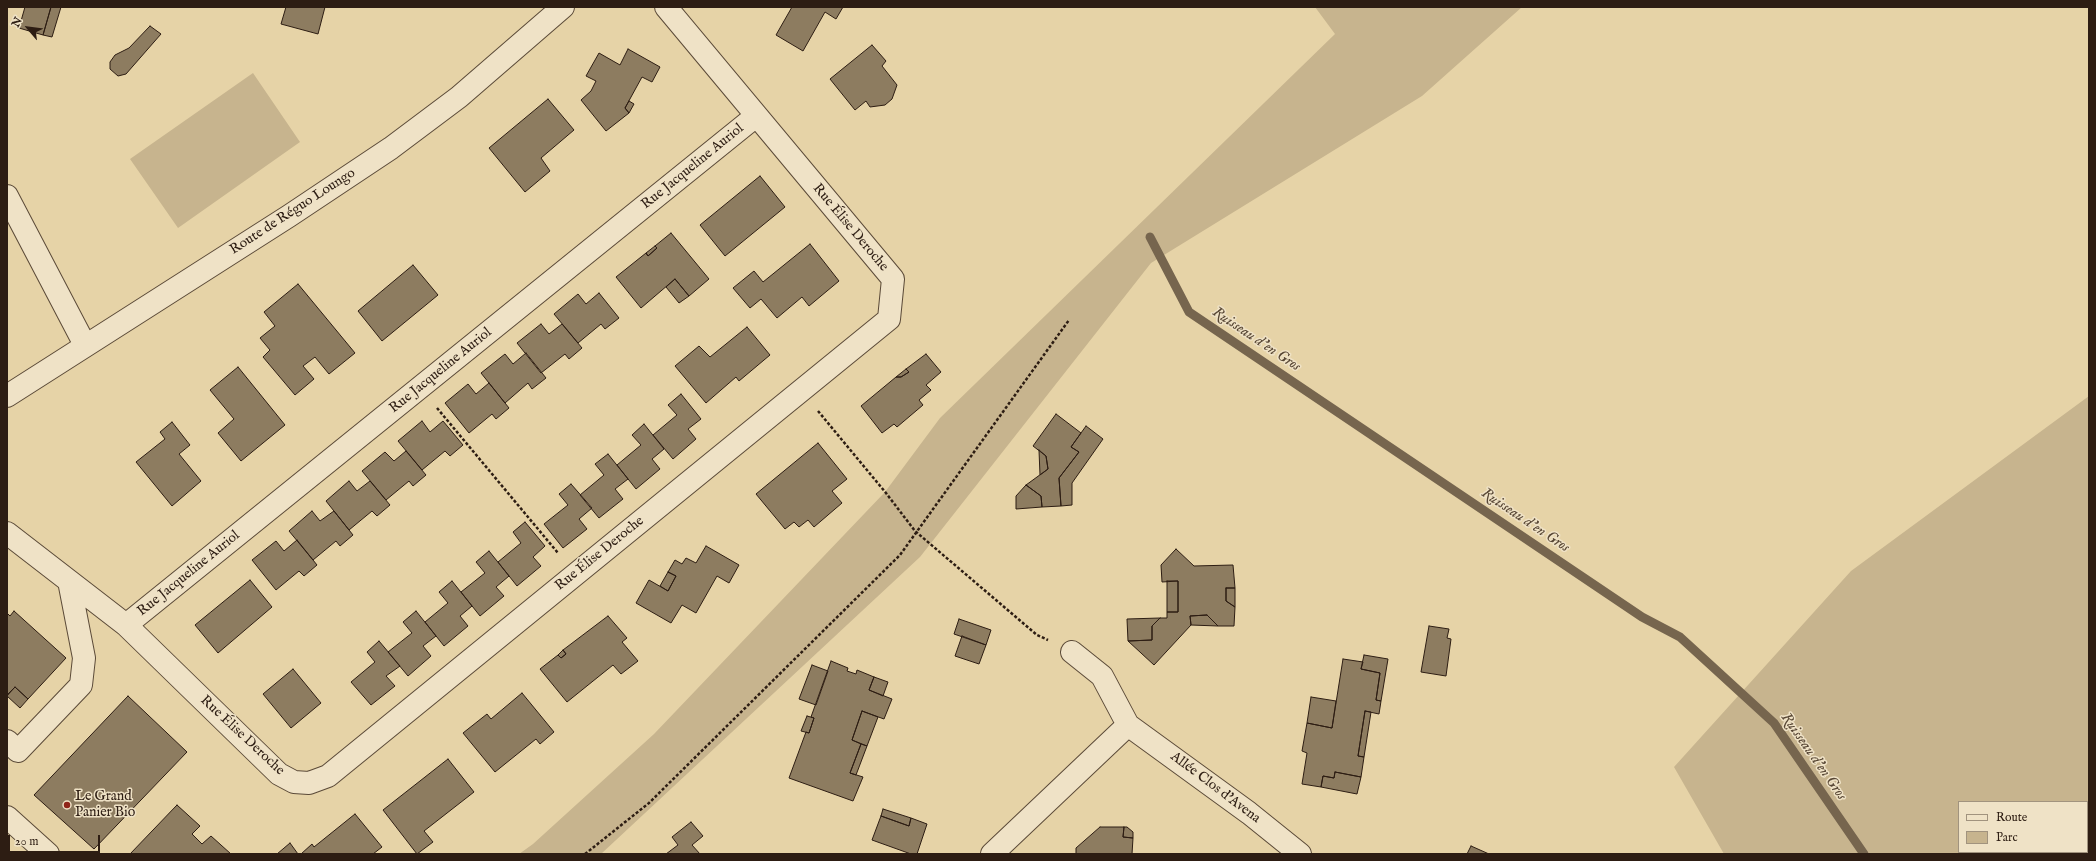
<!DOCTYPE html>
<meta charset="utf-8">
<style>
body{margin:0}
#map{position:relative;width:2096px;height:861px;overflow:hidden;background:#e6d3a7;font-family:"IM FELL English",serif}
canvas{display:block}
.frame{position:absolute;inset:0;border:8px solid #2d1d13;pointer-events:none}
.legend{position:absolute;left:1958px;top:801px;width:130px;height:52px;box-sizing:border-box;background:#efe2c6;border:1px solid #a1937e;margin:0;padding:5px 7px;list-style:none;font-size:12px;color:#2d1d13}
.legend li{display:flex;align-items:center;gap:8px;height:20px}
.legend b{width:20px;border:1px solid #a1937e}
.north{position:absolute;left:8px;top:8px;width:40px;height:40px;-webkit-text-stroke:3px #efe2c6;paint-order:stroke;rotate:298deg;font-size:11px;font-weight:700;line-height:16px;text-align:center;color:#2d1d13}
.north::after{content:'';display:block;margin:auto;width:14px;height:18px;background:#2d1d13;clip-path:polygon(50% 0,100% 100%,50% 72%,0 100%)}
.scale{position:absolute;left:8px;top:835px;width:92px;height:18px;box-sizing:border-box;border:2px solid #2d1d13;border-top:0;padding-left:5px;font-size:12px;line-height:14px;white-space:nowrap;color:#2d1d13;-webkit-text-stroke:3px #efe2c6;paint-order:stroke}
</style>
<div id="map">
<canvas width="2096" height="861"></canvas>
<div class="frame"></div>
<ul class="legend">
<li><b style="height:5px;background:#efe2c6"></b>Route</li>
<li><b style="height:11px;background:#c7b48e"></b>Parc</li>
</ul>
<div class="north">N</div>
<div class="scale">20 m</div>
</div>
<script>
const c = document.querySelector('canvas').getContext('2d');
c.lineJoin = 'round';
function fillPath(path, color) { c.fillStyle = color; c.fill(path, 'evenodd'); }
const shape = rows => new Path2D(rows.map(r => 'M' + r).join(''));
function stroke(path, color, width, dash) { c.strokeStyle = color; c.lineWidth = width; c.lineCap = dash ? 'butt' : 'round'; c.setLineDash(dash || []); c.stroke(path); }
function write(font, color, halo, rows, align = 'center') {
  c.font = font + ' "IM FELL English",serif'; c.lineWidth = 3; c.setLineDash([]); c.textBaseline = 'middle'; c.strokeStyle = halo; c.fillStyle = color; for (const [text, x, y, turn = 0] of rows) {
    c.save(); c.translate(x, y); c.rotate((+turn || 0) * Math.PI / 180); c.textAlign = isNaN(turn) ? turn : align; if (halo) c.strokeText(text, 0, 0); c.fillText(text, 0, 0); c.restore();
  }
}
fillPath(shape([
 [1315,7,1522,7,1422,96,1151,263,920,557,601,854,519,854,533,844,654,734,885,492,940,418,1335,34],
 [253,73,300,142,178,228,130,159],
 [2089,396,2089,854,1724,854,1674,767,1851,571],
 [1959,802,2087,802,2087,852,1959,852]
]), '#c7b48e');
stroke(shape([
 [1150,237,1189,312,1642,617,1680,637,1774,723,1864,854]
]), '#76654e', 9);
const building = shape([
 [25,7,51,7,43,35,19,28,25,7],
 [51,7,61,7,52,37,43,35,51,7],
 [286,7,325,7,318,34,281,24,286,7],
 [792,7,843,7,836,19,825,12,803,51,776,35,792,7],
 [150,26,161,34,126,74,118,76,110,69,110,62,115,55,129,48,150,26],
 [872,45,886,61,882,66,897,85,892,99,885,105,870,107,866,101,855,110,830,79,872,45],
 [628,49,660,67,652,82,642,77,625,108,629,113,606,131,581,100,591,91,596,81,586,76,599,53,620,65,628,49],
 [548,99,574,130,541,158,550,171,525,192,489,148,548,99],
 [629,101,634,104,629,113,625,108,629,101],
 [760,176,785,207,725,256,700,225,760,176],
 [671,233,709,279,689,296,675,279,641,308,616,277,646,253,648,256,657,248,655,246,671,233],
 [810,244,839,281,809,306,802,297,777,318,761,299,750,308,733,288,754,271,763,282,810,244],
 [655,246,657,248,648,256,646,253,655,246],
 [413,265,438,295,382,341,358,311,413,265],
 [675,279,689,296,679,303,666,287,675,279],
 [298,284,355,353,329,374,315,357,303,366,314,379,295,395,263,357,270,350,260,338,275,326,264,312,298,284],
 [599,293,619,318,605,329,601,324,578,343,554,314,578,294,586,304,599,293],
 [541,324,549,334,562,324,582,348,569,359,565,354,541,373,517,343,541,324],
 [747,327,770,355,739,381,736,377,706,403,675,366,699,346,710,357,747,327],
 [526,353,546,378,532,389,528,383,505,403,481,373,505,354,513,364,526,353],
 [926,354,941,372,926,385,931,390,919,400,923,405,897,427,894,424,882,433,861,406,896,377,901,377,909,372,906,369,926,354],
 [238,367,285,425,241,461,218,433,234,419,210,390,238,367],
 [906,369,909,372,901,377,896,377,906,369],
 [489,383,509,408,496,419,492,414,469,433,445,403,468,384,476,394,489,383],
 [681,394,701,419,688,429,696,439,673,459,653,435,677,415,668,405,681,394],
 [1056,414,1081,433,1071,447,1079,452,1059,478,1061,506,1042,507,1041,496,1026,485,1048,469,1046,456,1033,446,1056,414],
 [422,421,430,432,443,421,463,445,450,456,445,451,422,470,398,441,422,421],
 [172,422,190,445,179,454,201,481,172,506,136,462,165,439,160,432,172,422],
 [644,424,664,449,652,459,660,469,636,489,617,465,641,445,632,435,644,424],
 [1086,426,1103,439,1072,483,1072,505,1061,506,1059,478,1079,452,1071,447,1086,426],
 [818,443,847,479,832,491,842,503,814,527,808,520,799,527,794,522,785,529,756,494,818,443],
 [1039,450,1046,456,1048,469,1040,475,1039,450],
 [406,451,426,475,413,486,409,481,386,500,362,471,385,452,394,461,406,451],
 [608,454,628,479,615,489,623,499,599,518,580,495,604,475,595,464,608,454],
 [349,481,357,491,370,481,390,505,377,516,372,511,349,530,326,501,349,481],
 [571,484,592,508,579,519,587,529,563,548,544,524,568,505,559,494,571,484],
 [1026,485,1041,496,1042,507,1016,509,1016,496,1026,485],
 [312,511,320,521,334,511,353,535,340,546,336,541,313,560,289,531,312,511],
 [525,522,545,546,533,557,541,566,517,586,498,562,521,543,513,532,525,522],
 [297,540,317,565,304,576,299,571,276,590,252,560,276,541,284,551,297,540],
 [706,546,739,565,729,583,717,576,696,613,682,605,671,623,636,603,649,580,668,591,676,576,668,572,675,560,682,564,686,558,696,563,706,546],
 [1176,549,1194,566,1233,565,1235,588,1226,588,1226,601,1235,607,1234,626,1218,626,1207,615,1190,616,1191,625,1154,665,1128,641,1152,640,1152,626,1160,618,1167,618,1167,612,1178,612,1178,581,1162,582,1161,565,1176,549],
 [489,551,509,576,496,587,504,596,480,616,461,592,485,573,476,562,489,551],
 [668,572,676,576,668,591,660,586,668,572],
 [250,580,272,607,218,653,195,625,250,580],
 [452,581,472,606,460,616,468,626,444,646,425,622,448,603,439,592,452,581],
 [1167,581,1178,581,1178,612,1167,612,1167,581],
 [1226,588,1235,588,1235,607,1226,601,1226,588],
 [14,611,66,658,28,699,15,687,7,695,7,613,10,616,14,611],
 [416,611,436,636,423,646,431,656,408,676,388,652,412,633,403,622,416,611],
 [1207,615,1218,626,1191,625,1190,616,1207,615],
 [608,616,627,638,622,642,638,661,621,674,613,665,567,702,540,669,558,655,561,658,566,654,563,650,608,616],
 [1160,618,1152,626,1152,640,1128,641,1127,619,1160,618],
 [959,619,991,630,986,645,954,634,959,619],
 [1429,626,1449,629,1447,638,1451,639,1446,676,1421,672,1429,626],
 [962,636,986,645,979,664,955,656,962,636],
 [379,641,400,666,386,676,395,686,371,705,351,682,375,662,367,652,379,641],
 [563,650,566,654,561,658,558,655,563,650],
 [1364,655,1388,659,1381,701,1376,700,1380,673,1361,669,1364,655],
 [1343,659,1363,662,1361,669,1380,673,1376,700,1381,701,1379,714,1365,711,1358,756,1364,757,1361,777,1335,772,1334,778,1323,776,1321,787,1302,784,1307,753,1302,751,1307,723,1332,728,1343,659],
 [831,661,848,668,847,671,856,674,857,670,874,677,869,690,892,699,884,719,862,711,852,740,861,744,850,773,863,777,853,801,789,778,806,732,809,733,814,718,811,717,831,661],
 [812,665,828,671,816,705,799,699,812,665],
 [293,669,321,703,291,728,263,694,293,669],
 [874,677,888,682,883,696,869,690,874,677],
 [15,687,28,699,20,708,7,696,15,687],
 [522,693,554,732,540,744,536,739,495,772,463,733,487,714,491,719,522,693],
 [128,696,187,752,94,849,34,795,128,696],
 [1311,697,1336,701,1332,728,1307,723,1311,697],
 [862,711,878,717,867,746,852,740,862,711],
 [1365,711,1371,712,1364,757,1358,756,1365,711],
 [807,716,814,718,809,733,801,731,807,716],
 [861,744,867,746,856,775,850,773,861,744],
 [448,759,474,792,424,831,433,842,417,854,383,810,448,759],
 [1335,772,1361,777,1357,794,1321,787,1323,776,1334,778,1335,772],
 [177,805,200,826,192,834,202,844,211,836,231,854,130,854,177,805],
 [883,809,911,818,909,826,881,816,883,809],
 [355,814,382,847,373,854,301,854,312,844,314,847,355,814],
 [881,816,909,826,911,818,927,824,917,854,911,854,872,840,881,816],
 [691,822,703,836,692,845,700,854,666,854,678,845,672,837,691,822],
 [1100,827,1124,827,1123,837,1133,838,1132,854,1076,854,1076,848,1100,827],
 [1124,827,1127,827,1133,832,1133,838,1123,837,1124,827],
 [290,843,298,854,277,854,290,843],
 [1471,846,1489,854,1467,854,1471,846]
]);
fillPath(building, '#8d7c60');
stroke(building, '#2d1d13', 1);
const minor = shape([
 [7,196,85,345],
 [7,533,126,625,279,774,294,782,309,783,328,776,889,319,893,279,666,7],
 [126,625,756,116],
 [1072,652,1102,676,1128,725,1249,813,1300,854],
 [7,741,18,751,81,685,84,658,69,581],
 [7,817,48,854],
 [992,854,1128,725]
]);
const tertiary = shape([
 [7,396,289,216,391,148,459,97,563,7]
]);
stroke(minor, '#5b4a38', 24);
stroke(tertiary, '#5b4a38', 24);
stroke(shape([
 [437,408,558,553],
 [818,411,886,493,915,531,1037,635,1048,640],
 [585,854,649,803,900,555,1069,320]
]), '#2d1d13', 2.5, [3, 2]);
stroke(minor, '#efe2c6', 22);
stroke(tertiary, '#efe2c6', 22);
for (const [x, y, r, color] of [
 [67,805,4,"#8f2418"]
]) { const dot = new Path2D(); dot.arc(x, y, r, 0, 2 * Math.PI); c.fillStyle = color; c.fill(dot); stroke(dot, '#efe2c6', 1.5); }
write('14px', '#2d1d13', '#efe2c6', [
 ["Rue Jacqueline Auriol",693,167,-39],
 ["Route de Réguo Loungo",293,212,-33],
 ["Rue Élise Deroche",850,228,50],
 ["Rue Jacqueline Auriol",441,371,-39],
 ["Rue Élise Deroche",600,554,-39],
 ["Rue Jacqueline Auriol",189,574,-39],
 ["Rue Élise Deroche",242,736,43],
 ["Allée Clos d'Avena",1215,788,37]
]);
write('14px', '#2d1d13', '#efe2c6', [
 ["Le Grand",75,797],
 ["Panier Bio",75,813]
], 'left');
write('italic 15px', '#584735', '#efe2c6', [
 ["Ruisseau d'en Gros",1256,340,34],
 ["Ruisseau d'en Gros",1525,521,34],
 ["Ruisseau d'en Gros",1813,757,55]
]);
</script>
